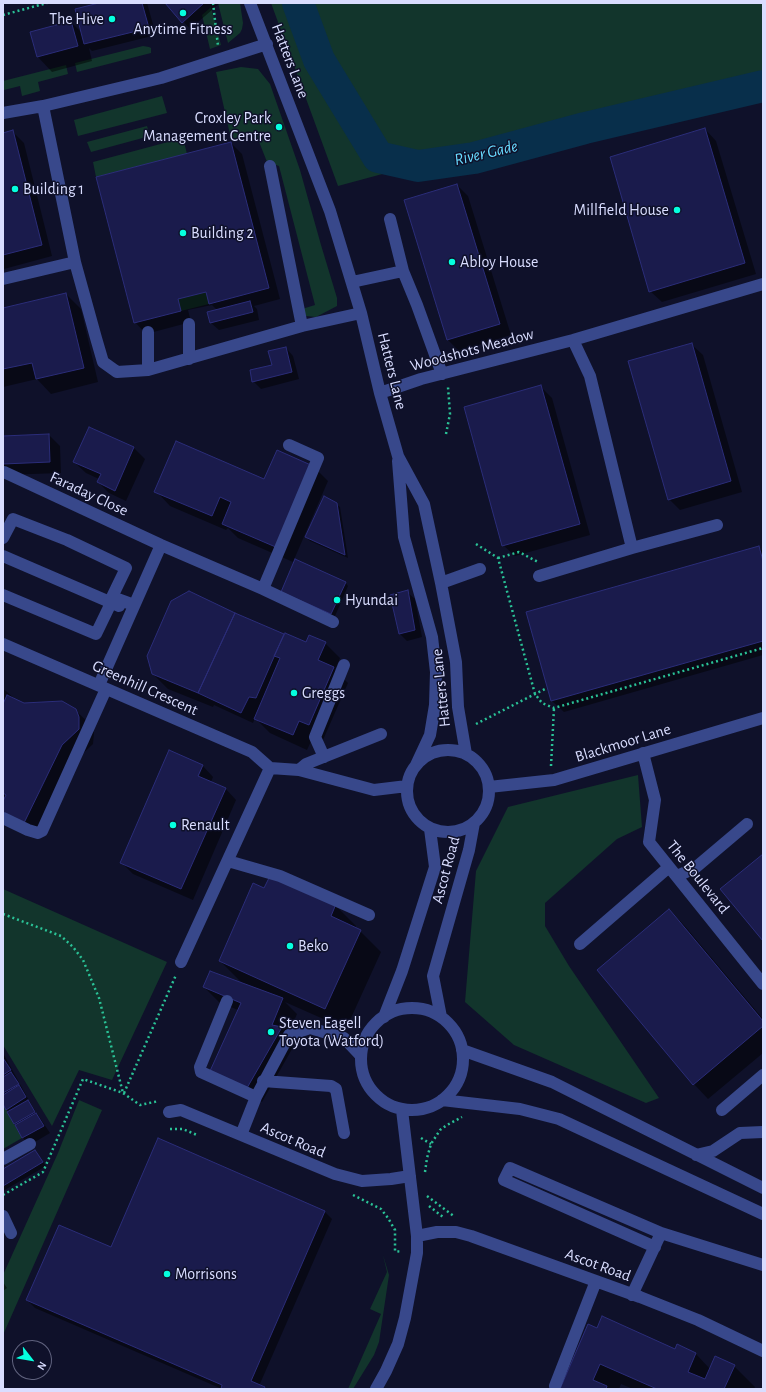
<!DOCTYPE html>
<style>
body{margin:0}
#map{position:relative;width:766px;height:1392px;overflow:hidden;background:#0f112a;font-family:"Alegreya Sans",sans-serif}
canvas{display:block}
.frame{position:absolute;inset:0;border:4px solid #d9ddff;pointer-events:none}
.north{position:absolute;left:12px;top:1340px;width:40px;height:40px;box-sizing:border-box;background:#0f112a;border:1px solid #60637f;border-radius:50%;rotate:121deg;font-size:11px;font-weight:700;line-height:16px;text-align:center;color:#d9ddff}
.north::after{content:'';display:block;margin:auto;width:14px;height:18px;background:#05ffdf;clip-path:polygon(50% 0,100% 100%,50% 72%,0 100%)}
</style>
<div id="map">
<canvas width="766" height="1392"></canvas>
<div class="frame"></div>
<div class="north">N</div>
</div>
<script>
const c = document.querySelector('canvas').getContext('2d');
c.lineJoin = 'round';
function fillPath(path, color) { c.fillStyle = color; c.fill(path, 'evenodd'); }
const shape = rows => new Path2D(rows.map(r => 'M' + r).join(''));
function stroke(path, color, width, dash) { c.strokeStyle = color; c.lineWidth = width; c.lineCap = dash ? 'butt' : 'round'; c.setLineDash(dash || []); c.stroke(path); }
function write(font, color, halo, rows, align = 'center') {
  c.font = font + ' "Alegreya Sans",sans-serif'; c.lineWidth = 3; c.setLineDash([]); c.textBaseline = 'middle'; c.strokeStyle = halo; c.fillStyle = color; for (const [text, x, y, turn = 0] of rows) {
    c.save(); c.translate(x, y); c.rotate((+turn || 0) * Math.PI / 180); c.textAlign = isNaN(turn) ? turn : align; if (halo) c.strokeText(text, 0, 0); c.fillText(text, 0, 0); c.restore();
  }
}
fillPath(shape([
 [218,3,240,3,243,23,242,29,240,33,228,43],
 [271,3,763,3,763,71,338,186],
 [211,7,221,45,210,49,202,15],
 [143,46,149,47,151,48,151,53,77,72,75,63],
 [66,65,68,74,38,82,40,91,22,96,20,86,4,90,3,81],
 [241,67,258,69,270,84,300,170,321,245,337,298,337,306,316,317,306,316,302,309,315,305,279,166,267,162,256,134,231,139,216,72],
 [162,96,167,113,78,136,74,120],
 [147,126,150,136,91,152,87,142],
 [183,138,187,154,96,177,93,162],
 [206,292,209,304,181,311,178,299],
 [638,775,642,827,617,839,545,903,545,926,569,966,659,1098,646,1103,514,1045,465,1002,476,871,508,807],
 [3,889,167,962,112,1080,79,1070,52,1126,3,1045],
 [79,1100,102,1110,3,1335,3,1275,58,1153],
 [3,1104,22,1138,3,1149],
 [383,1255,389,1275,379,1342,374,1355,353,1389,348,1389,381,1314,370,1309,387,1272]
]), '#12352c');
fillPath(shape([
 [103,3,147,3,156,35,92,51,89,48,92,61,52,72,38,57,71,22,82,33],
 [167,3,220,3,190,29],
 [705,129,716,141,756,274,662,302,650,291],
 [13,132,24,143,52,256,4,269,3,267,3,134],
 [231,143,242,154,280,299,254,306,257,309,259,320,219,330,211,323,208,313,217,310,212,305,188,310,191,322,146,334,135,322],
 [457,185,468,196,511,335,459,351,448,340],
 [66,294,81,309,98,382,51,394,37,379,3,387,3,309],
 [691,344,703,355,742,492,680,510,669,499],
 [286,348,293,356,299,379,261,389,253,381,273,366],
 [541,387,552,398,590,535,515,556,503,545],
 [90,428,134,448,145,459,126,501,109,493,98,482,99,479,86,473,74,462],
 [49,435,60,446,61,473,3,475,3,437],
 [313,466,328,481,293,562,238,538,228,528,226,530,170,506,156,491,264,480],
 [336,504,340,507,348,558,310,541,306,537],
 [758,547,763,551,763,655,564,712,552,701,527,613],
 [345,582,348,586,335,616,285,595],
 [407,592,415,599,422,637,407,641,400,634],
 [236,615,284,636,306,644,325,643,340,658,335,670,348,683,323,740,314,735,307,750,270,733,255,718,253,723,214,705,213,707,168,689,153,674],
 [3,689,6,691,16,700,24,704,75,710,91,725,94,733,93,744,76,760,39,837,3,803,4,801,3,800],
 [202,765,213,777,211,782,225,788,236,800,193,900,133,874,121,862],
 [200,769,202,769,197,781,195,780],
 [265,889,335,905,356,926,355,929,360,931,381,952,346,1029,285,1002,297,1014,288,1035,296,1042,262,1102,226,1085,238,1010,219,1002,204,987,244,985,220,961],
 [669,910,684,925,763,1019,763,1053,708,1099,694,1084],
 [3,1053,32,1106,50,1133,30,1145,23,1138,3,1102],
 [35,1151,46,1166,3,1191,3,1170],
 [324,1211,332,1219,259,1386,265,1389,222,1389,35,1308,27,1300,111,1249],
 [3,1282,7,1288,3,1291],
 [597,1329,675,1350,677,1346,696,1354,710,1369,734,1366,755,1387,754,1389,633,1389,621,1384,619,1389,561,1389]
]), '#0007');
stroke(shape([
 [298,3,319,60,378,157,418,166,474,158,585,128,763,86]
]), '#082f4b', 32);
const building = shape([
 [99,3,142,3,149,28,84,44,75,9,99,3],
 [165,3,204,3,182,23,165,3],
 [71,21,78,46,37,57,30,32,71,21],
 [705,128,745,263,649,292,610,157,705,128],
 [13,130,42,245,3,255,3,133,13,130],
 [231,142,269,288,209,304,206,292,178,299,181,311,134,323,96,177,231,142],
 [457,184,500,324,447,340,404,200,457,184],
 [66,293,84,368,36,379,32,363,3,369,3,308,66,293],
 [250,301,253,312,210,323,207,312,250,301],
 [692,343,731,481,668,500,628,361,692,343],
 [286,347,292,372,252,382,250,370,272,365,268,351,286,347],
 [541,385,580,524,502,546,464,407,541,385],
 [89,427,134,447,115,491,97,482,101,474,73,462,89,427],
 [49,434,50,462,3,464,3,436,49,434],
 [176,441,264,479,277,450,313,466,278,548,222,524,231,502,220,497,212,516,154,492,176,441],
 [324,496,337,503,345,555,305,537,324,496],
 [759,546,763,561,763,641,551,701,526,612,759,546],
 [295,559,346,582,331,614,281,592,295,559],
 [408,590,415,630,399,634,390,595,408,590],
 [189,591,235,613,198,693,152,674,147,656,171,601,189,591],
 [235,613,284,634,256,698,249,697,241,713,198,693,235,613],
 [285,633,306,642,309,635,326,642,318,660,334,667,309,725,299,721,293,735,254,719,280,658,274,656,285,633],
 [7,695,24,703,62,701,76,709,79,717,79,729,62,745,24,823,3,813,3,801,6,795,3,793,3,704,7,695],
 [169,750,203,765,198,776,226,788,181,889,120,863,169,750],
 [763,854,763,941,720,889,763,854],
 [270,876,336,904,331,916,361,930,325,1009,219,961,253,883,264,888,270,876],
 [669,909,763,1021,763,1026,693,1085,597,970,669,909],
 [210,971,283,998,272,1025,282,1027,247,1088,210,1071,241,1003,203,987,210,971],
 [3,1058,11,1070,3,1075,3,1058],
 [11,1072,19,1084,3,1093,3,1077,11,1072],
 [19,1085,26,1097,6,1110,3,1104,3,1095,19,1085],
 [28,1100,35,1112,14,1124,7,1112,28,1100],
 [36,1113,44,1126,22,1138,15,1125,36,1113],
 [158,1138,325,1211,251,1381,265,1387,264,1389,221,1389,222,1385,26,1300,59,1225,111,1247,158,1138],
 [35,1150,43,1162,3,1186,3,1169,35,1150],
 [602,1316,675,1349,677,1344,696,1353,688,1372,705,1379,715,1356,735,1365,724,1389,657,1389,600,1364,593,1380,607,1386,606,1389,560,1389,588,1324,597,1328,602,1316]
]);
fillPath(building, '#1a1b4c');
stroke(building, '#2b2d79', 1);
stroke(shape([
 [213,3,218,46],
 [3,15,47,3],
 [446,434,450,414,448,387],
 [476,544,498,558,535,694,542,703,554,708,763,648],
 [498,558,519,552,538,562],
 [476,724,547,688],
 [551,766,554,708],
 [3,914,61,936,73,947,83,960,99,998,123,1093],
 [124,1093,176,975],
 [170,1129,183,1129,197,1135],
 [421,1138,431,1144],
 [425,1172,427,1158,431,1144,440,1130,447,1125,462,1117],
 [3,1195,43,1172,83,1079,123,1093,140,1105,159,1101],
 [353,1195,381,1209,388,1218,395,1230,395,1251,402,1252],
 [427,1196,455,1217],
 [429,1206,443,1217]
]), '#2ac296', 2.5, [2, 3]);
stroke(shape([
 [250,3,330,211,361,313,380,393,398,456,424,504,441,583,456,662,458,707,466,754],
 [43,106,75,262,96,338,103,362,117,372,148,370,302,326,361,313],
 [3,113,43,106,161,78,267,44],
 [270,166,302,326],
 [390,219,403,271],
 [3,279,75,262],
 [352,282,403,271,417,305,442,374],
 [573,340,590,376,632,548,717,525],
 [189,359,189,324],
 [148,370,148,332],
 [380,393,421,379,573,340,763,284],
 [398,461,404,537,432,637,436,672,435,705,430,735,416,765],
 [4,472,161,545,263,589,333,622],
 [3,538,13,519,67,540,126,568,112,597,134,605],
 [3,556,119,606],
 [539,576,632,548],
 [441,583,480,569],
 [263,589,318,458,289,445],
 [3,595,96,634,111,603],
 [3,644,252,752,270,768,299,770,374,790,407,786],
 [99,685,161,545],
 '407 791a41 41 0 1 1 82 0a41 41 0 1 1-82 0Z',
 [643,753,655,800,649,842,763,984],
 [324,757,315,737,344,665],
 [299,770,306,764,381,734],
 [489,787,554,780,763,718],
 [3,818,28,830,38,833,42,831,106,689],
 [228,861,280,876,369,915],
 [677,876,695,868,747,824],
 [580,944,669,867],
 [181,962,270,768],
 [227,1001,200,1067,201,1072,256,1097],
 '361 1059a51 51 0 1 1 102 0a51 51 0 1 1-102 0Z',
 [384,1017,402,971,435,867,430,829],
 [441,1017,433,976,469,850,474,823],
 [462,1050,552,1082,763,1188],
 [263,1081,331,1086,336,1089,344,1133],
 [442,1100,520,1109,559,1119,763,1214],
 [722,1110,763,1075],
 [169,1112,181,1110,335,1174,362,1181,391,1179,410,1176],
 [241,1135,256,1097,289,1035,310,1028,344,1038,361,1056],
 [696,1155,713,1151,740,1133,763,1132],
 [3,1159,30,1144],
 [3,1216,11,1233],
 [417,1236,437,1232,456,1232,471,1236,640,1297,698,1320,763,1351],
 [655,1247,504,1180,510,1168,661,1233],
 [632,1295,661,1233,763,1265],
 [555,1386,596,1281],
 [376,1389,386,1371,398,1344,405,1318,417,1253,417,1236,402,1110]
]), '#38488b', 12);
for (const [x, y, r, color] of [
 [183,13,4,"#05ffdf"],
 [112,19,4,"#05ffdf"],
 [279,127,4,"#05ffdf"],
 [15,189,4,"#05ffdf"],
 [677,210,4,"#05ffdf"],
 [183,233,4,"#05ffdf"],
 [452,262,4,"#05ffdf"],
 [337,600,4,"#05ffdf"],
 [294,693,4,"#05ffdf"],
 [173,825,4,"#05ffdf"],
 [290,946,4,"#05ffdf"],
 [271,1032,4,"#05ffdf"],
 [167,1274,4,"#05ffdf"]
]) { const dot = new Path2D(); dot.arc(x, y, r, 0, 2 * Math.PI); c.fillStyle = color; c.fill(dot); stroke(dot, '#0f112a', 1.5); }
write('16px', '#d9ddff', '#0f112a', [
 ["The Hive",104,19,"right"],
 ["Anytime Fitness",183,29,"center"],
 ["Croxley Park",271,118,"right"],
 ["Management Centre",271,136,"right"],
 ["Building 1",23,189],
 ["Millfield House",669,210,"right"],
 ["Building 2",191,233],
 ["Abloy House",460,262],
 ["Hyundai",345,600],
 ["Greggs",302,693],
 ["Renault",181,825],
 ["Beko",298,946],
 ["Steven Eagell",279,1023],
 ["Toyota (Watford)",279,1041],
 ["Morrisons",175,1274]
], 'left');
write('16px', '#d9ddff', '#0f112a', [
 ["Hatters Lane",290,61,69],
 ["Woodshots Meadow",472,350,-15],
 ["Hatters Lane",392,371,76],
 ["Faraday Close",89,494,25],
 ["Greenhill Crescent",145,688,24],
 ["Hatters Lane",441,688,-96],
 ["Blackmoor Lane",623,743,-17],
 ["Ascot Road",446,870,-75],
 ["The Boulevard",698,877,51],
 ["Ascot Road",293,1140,23],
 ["Ascot Road",598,1265,20]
]);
write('italic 17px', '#67dbff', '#0f112a', [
 ["River Gade",486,153,-13]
]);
</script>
